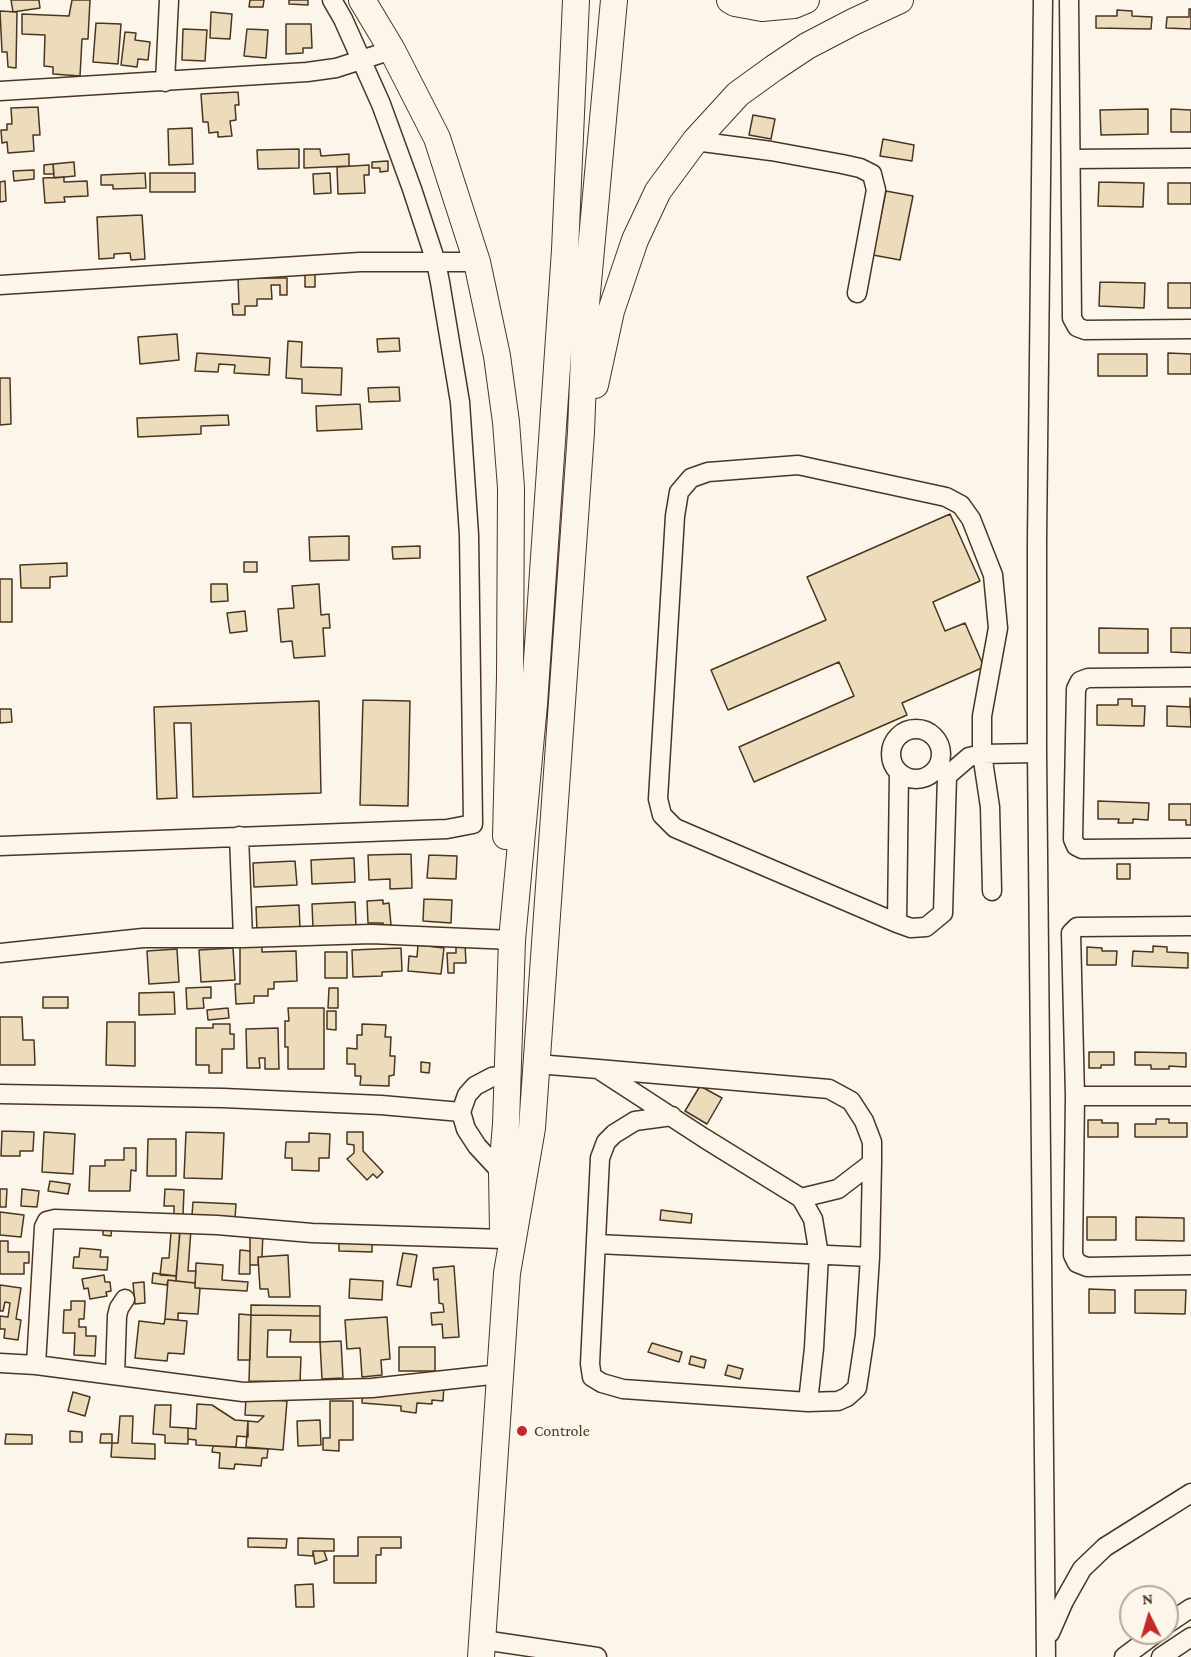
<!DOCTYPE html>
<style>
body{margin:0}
#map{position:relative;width:1191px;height:1657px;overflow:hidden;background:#fbf6e9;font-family:"Crimson Pro",serif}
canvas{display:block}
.north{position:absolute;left:1119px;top:1585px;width:60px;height:60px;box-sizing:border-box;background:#fbf6e9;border:2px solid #b4a999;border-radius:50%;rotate:355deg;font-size:16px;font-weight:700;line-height:24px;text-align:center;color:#4a3520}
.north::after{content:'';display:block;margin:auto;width:21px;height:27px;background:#c62828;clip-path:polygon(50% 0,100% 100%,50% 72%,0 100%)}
</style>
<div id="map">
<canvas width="1191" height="1657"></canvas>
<div class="north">N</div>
</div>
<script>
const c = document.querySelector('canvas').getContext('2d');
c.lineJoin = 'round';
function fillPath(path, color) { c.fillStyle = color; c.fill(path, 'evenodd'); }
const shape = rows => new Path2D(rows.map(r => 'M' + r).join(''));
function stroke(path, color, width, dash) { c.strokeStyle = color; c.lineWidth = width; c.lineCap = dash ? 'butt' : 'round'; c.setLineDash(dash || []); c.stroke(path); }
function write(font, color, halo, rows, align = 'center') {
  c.font = font + ' "Crimson Pro",serif'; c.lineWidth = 4.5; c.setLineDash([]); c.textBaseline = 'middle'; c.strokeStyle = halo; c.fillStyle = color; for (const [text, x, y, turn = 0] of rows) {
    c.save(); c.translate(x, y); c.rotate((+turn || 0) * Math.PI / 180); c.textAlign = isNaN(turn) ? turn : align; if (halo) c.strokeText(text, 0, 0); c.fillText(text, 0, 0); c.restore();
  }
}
const building = shape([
 [11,0,39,0,40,8,13,12,11,0],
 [72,0,90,0,88,39,82,39,80,76,53,74,53,67,44,66,45,35,22,34,22,14,69,16,72,0],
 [250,0,264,0,263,7,249,7,250,0],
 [289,0,308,0,308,5,289,4,289,0],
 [1189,9,1191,9,1191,29,1166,28,1167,17,1189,17,1189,9],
 [1117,10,1132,11,1132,16,1152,17,1151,29,1096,28,1096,16,1117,16,1117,10],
 [0,11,17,12,16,68,8,67,7,52,2,52,0,11],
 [211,12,232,14,230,39,210,38,211,12],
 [96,23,121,24,118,64,93,62,96,23],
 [286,24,311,24,312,48,303,48,303,53,286,54,286,24],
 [183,29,207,30,205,61,182,60,183,29],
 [247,29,268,30,266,58,244,56,247,29],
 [125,32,136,33,135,40,150,42,148,60,138,59,137,67,121,65,125,32],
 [238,92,239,105,235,105,236,120,230,121,232,136,218,137,218,132,209,133,208,122,203,122,201,94,238,92],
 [38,107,40,135,33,135,34,151,8,153,7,142,2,143,1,130,7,130,7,124,12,124,11,108,38,107],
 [1148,109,1148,134,1101,135,1100,110,1148,109],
 [1171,109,1191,110,1191,132,1171,132,1171,109],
 [753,115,775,119,771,139,749,135,753,115],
 [192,128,193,164,169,165,168,129,192,128],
 [883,139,914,145,912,161,880,156,883,139],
 [299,149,299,168,258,169,257,150,299,149],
 [304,149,320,149,321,156,349,154,349,166,304,168,304,149],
 [388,161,388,171,380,172,380,168,372,168,372,162,388,161],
 [74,162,75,176,54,178,53,164,74,162],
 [53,164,54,174,44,174,44,165,53,164],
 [369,165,369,175,364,175,365,193,338,194,337,167,369,165],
 [34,170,34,179,14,181,13,171,34,170],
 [145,173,146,188,113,189,113,185,101,185,101,175,145,173],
 [150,173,195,173,195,192,150,192,150,173],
 [330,173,331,193,314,194,313,174,330,173],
 [64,177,64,182,87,181,88,196,64,197,65,202,45,203,43,178,64,177],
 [5,181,6,201,0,202,0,182,5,181],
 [1099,182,1144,183,1143,207,1098,206,1099,182],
 [1168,183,1191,183,1191,204,1168,204,1168,183],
 [886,191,913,196,900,260,873,255,886,191],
 [142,215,145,259,131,260,130,253,114,254,114,258,99,259,97,217,142,215],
 [305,274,315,274,315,287,305,287,305,274],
 [238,278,287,278,287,295,280,295,280,285,271,285,272,299,257,299,257,306,245,306,245,315,233,315,232,304,239,304,238,278],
 [1100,282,1145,283,1144,308,1099,306,1100,282],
 [1168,283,1191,283,1191,308,1168,308,1168,283],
 [177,334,179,360,140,364,138,337,177,334],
 [399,338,400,351,378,352,377,339,399,338],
 [288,341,302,342,301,367,342,368,341,395,302,393,302,379,286,378,288,341],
 [197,353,270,358,269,375,234,373,235,365,219,364,218,372,195,371,197,353],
 [1168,353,1191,354,1191,374,1168,374,1168,353],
 [1098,354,1147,354,1147,376,1098,376,1098,354],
 [0,378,10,378,11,424,0,425,0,378],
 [399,387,400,401,369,402,368,388,399,387],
 [360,404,362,429,317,431,316,406,360,404],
 [228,415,229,425,201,426,201,434,138,437,137,418,228,415],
 [950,514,980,581,933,602,945,631,965,623,984,667,902,703,907,715,754,782,739,747,854,696,839,662,728,710,711,670,826,620,807,577,950,514],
 [349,536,349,560,310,561,309,537,349,536],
 [420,546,420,558,393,559,392,547,420,546],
 [244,562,257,562,257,572,244,572,244,562],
 [67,563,67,576,50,577,50,588,21,588,20,565,67,563],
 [0,579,12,579,12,622,0,622,0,579],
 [211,584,227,584,228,601,211,602,211,584],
 [319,584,321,615,329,614,330,628,323,628,325,656,294,658,292,641,281,642,278,609,294,608,292,586,319,584],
 [245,611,247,631,230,633,227,613,245,611],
 [1099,628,1148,629,1148,653,1099,653,1099,628],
 [1171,628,1191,628,1191,653,1171,652,1171,628],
 [1190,698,1191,727,1167,726,1167,706,1190,707,1190,698],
 [1118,699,1132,699,1132,706,1145,706,1144,726,1097,725,1097,705,1118,705,1118,699],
 [363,700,410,701,408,806,360,805,363,700],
 [319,701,321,793,193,797,191,723,174,723,177,798,157,799,154,707,319,701],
 [0,709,11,709,12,722,0,723,0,709],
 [1098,801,1149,803,1148,820,1133,819,1133,823,1118,823,1119,819,1098,819,1098,801],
 [1169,804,1191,804,1191,825,1186,825,1186,820,1169,820,1169,804],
 [411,854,412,888,390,889,390,879,369,880,368,855,411,854],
 [429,855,457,856,456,879,427,878,429,855],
 [354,858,355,882,312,884,311,860,354,858],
 [295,861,297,885,254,887,253,863,295,861],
 [1117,864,1130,864,1130,879,1117,879,1117,864],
 [424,899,452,900,451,923,423,921,424,899],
 [383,900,383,904,389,903,391,925,384,926,383,923,368,923,367,901,383,900],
 [355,902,356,926,313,928,312,904,355,902],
 [299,905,300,929,257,931,256,907,299,905],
 [418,945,444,948,441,974,408,971,409,956,417,957,418,945],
 [456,945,465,945,466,963,454,963,454,973,448,973,447,953,456,953,456,945],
 [240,946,262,946,262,952,296,951,297,981,274,982,274,989,268,989,268,996,254,996,254,1003,236,1004,235,984,240,984,240,946],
 [1153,946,1167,947,1167,952,1188,953,1188,968,1132,966,1133,951,1153,952,1153,946],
 [1087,947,1102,948,1102,951,1117,951,1116,965,1087,965,1087,947],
 [233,948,235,980,201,982,199,950,233,948],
 [401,948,402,971,382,972,382,976,353,977,352,950,401,948],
 [177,949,179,982,149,984,147,951,177,949],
 [325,952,347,952,347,978,325,978,325,952],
 [211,987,211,998,203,998,204,1008,187,1009,186,988,211,987],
 [329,988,338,988,338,1008,328,1008,329,988],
 [174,992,175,1014,139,1015,139,993,174,992],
 [43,997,68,997,68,1008,43,1008,43,997],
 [228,1008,229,1018,208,1020,207,1010,228,1008],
 [288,1008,324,1008,324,1069,288,1069,288,1047,285,1047,285,1021,289,1021,288,1008],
 [327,1011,336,1011,336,1030,327,1029,327,1011],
 [0,1017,22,1017,23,1040,34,1040,35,1065,0,1065,0,1017],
 [107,1022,135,1022,135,1066,106,1065,107,1022],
 [213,1024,230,1024,230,1034,234,1034,234,1049,222,1049,222,1073,209,1073,209,1065,196,1065,196,1028,213,1028,213,1024],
 [362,1024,386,1025,385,1037,391,1037,390,1056,395,1056,394,1075,389,1076,389,1086,360,1085,361,1076,355,1076,355,1064,347,1064,347,1048,357,1049,357,1035,362,1035,362,1024],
 [278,1028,279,1069,265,1069,265,1058,259,1058,260,1068,247,1068,246,1029,278,1028],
 [1089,1052,1114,1052,1114,1065,1101,1065,1101,1068,1089,1068,1089,1052],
 [1135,1052,1186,1053,1186,1067,1169,1066,1169,1069,1151,1069,1151,1065,1135,1065,1135,1052],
 [421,1062,430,1063,429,1073,421,1072,421,1062],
 [700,1086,722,1098,707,1124,685,1111,700,1086],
 [1156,1119,1169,1119,1169,1123,1187,1123,1187,1137,1135,1137,1135,1124,1156,1124,1156,1119],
 [1088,1120,1102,1120,1102,1123,1118,1123,1118,1137,1088,1137,1088,1120],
 [2,1131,34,1132,33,1151,20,1151,20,1156,1,1156,2,1131],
 [44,1132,75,1134,73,1174,42,1172,44,1132],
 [186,1132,224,1133,222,1179,184,1178,186,1132],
 [347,1132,363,1132,363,1151,383,1172,377,1178,373,1174,367,1180,347,1159,354,1153,354,1145,347,1144,347,1132],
 [309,1133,330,1134,329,1158,319,1158,319,1171,292,1170,292,1158,285,1158,286,1142,309,1142,309,1133],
 [148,1139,176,1139,176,1176,147,1176,148,1139],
 [124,1148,136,1148,136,1171,131,1170,130,1191,89,1191,90,1166,105,1166,105,1160,124,1160,124,1148],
 [50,1181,70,1184,68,1194,48,1191,50,1181],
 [0,1189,7,1189,6,1207,0,1207,0,1189],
 [22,1189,39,1191,37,1207,21,1206,22,1189],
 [165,1189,184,1190,183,1215,174,1214,174,1206,164,1206,165,1189],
 [193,1202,236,1204,235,1218,192,1215,193,1202],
 [661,1210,692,1214,691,1223,660,1220,661,1210],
 [0,1212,24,1215,21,1237,0,1235,0,1212],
 [1087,1217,1116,1217,1116,1240,1087,1240,1087,1217],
 [1136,1217,1184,1218,1184,1241,1136,1240,1136,1217],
 [103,1226,112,1227,111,1236,103,1235,103,1226],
 [180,1228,191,1229,188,1271,196,1271,195,1283,176,1281,180,1228],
 [171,1232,180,1232,176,1276,160,1275,162,1258,169,1258,171,1232],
 [250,1232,263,1232,262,1257,258,1257,258,1265,250,1265,250,1232],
 [0,1241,8,1241,8,1252,29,1252,29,1263,24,1263,24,1274,0,1274,0,1241],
 [339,1241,372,1242,372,1252,339,1251,339,1241],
 [80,1248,101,1250,100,1257,108,1257,107,1270,73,1268,74,1257,79,1257,80,1248],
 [240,1250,250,1251,250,1274,239,1274,240,1250],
 [403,1253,417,1255,411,1287,397,1285,403,1253],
 [288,1255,290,1297,269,1297,268,1289,260,1289,258,1257,288,1255],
 [196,1263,223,1265,222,1280,248,1282,247,1291,195,1288,196,1263],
 [454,1266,459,1337,443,1338,442,1324,432,1325,431,1313,444,1312,443,1304,439,1303,438,1279,434,1280,433,1268,454,1266],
 [153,1273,176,1276,176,1281,168,1280,167,1285,152,1283,153,1273],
 [104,1275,105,1282,110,1282,111,1291,106,1292,107,1296,90,1299,88,1288,84,1289,82,1279,104,1275],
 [350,1279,383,1281,382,1300,349,1298,350,1279],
 [168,1280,195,1283,195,1288,200,1288,198,1314,178,1313,178,1320,165,1319,168,1280],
 [144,1282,145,1303,135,1304,133,1283,144,1282],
 [0,1285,21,1288,16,1319,21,1320,18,1340,4,1338,5,1329,0,1329,0,1316,8,1317,10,1303,5,1302,3,1311,0,1311,0,1285],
 [1089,1289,1115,1290,1115,1313,1089,1313,1089,1289],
 [1135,1290,1186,1290,1185,1314,1135,1313,1135,1290],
 [71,1301,85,1301,84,1319,79,1319,79,1327,86,1327,86,1336,96,1336,95,1356,74,1355,75,1333,63,1333,64,1310,71,1310,71,1301],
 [251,1305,320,1306,320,1316,251,1315,251,1305],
 [239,1314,251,1315,250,1360,238,1360,239,1314],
 [251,1315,320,1316,320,1342,290,1342,291,1330,268,1330,267,1357,301,1357,300,1382,249,1381,251,1315],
 [387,1317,390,1359,381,1360,382,1375,362,1377,360,1348,347,1349,345,1320,387,1317],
 [165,1319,187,1321,184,1354,168,1353,167,1361,135,1358,139,1321,164,1324,165,1319],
 [341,1341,343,1378,322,1379,320,1342,341,1341],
 [652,1343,682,1352,679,1362,648,1352,652,1343],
 [399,1347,435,1347,435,1371,399,1371,399,1347],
 [691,1356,706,1360,704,1368,689,1364,691,1356],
 [728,1365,743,1369,740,1379,725,1375,728,1365],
 [444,1384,443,1401,432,1400,432,1404,417,1403,416,1413,401,1411,401,1406,362,1403,363,1390,444,1384],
 [73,1392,90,1397,85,1416,68,1411,73,1392],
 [246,1398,287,1401,283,1450,246,1447,248,1421,258,1422,264,1416,245,1415,246,1398],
 [330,1401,353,1401,353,1440,339,1440,339,1451,323,1450,323,1438,330,1438,330,1401],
 [197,1404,212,1405,235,1420,248,1421,248,1437,237,1436,236,1447,196,1445,196,1440,188,1439,188,1428,196,1429,197,1404],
 [155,1405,171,1405,170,1427,188,1428,188,1444,165,1443,165,1435,153,1434,155,1405],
 [120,1416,133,1416,132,1443,155,1444,155,1459,111,1457,112,1443,118,1443,120,1416],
 [320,1420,321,1445,298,1446,297,1421,320,1420],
 [70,1431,82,1432,82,1442,70,1442,70,1431],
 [6,1434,32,1435,32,1444,5,1444,6,1434],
 [101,1434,112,1434,112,1443,100,1443,101,1434],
 [213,1446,268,1449,267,1458,262,1458,261,1466,235,1464,234,1469,219,1468,220,1453,212,1452,213,1446],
 [358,1537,401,1537,401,1548,381,1548,381,1555,376,1555,376,1583,334,1583,334,1556,358,1556,358,1537],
 [248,1538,287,1539,286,1548,248,1547,248,1538],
 [298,1538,334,1539,334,1551,313,1551,313,1556,298,1555,298,1538],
 [313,1551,324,1551,327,1560,315,1564,313,1551],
 [313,1584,314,1607,296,1607,295,1585,313,1584]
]);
fillPath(building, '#ecdcbc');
stroke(building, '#4a3520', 1.5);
const minor = shape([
 [1043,0,1037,540,1037,753,1046,1657],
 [1069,0,1072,318,1077,327,1085,330,1191,329],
 [165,82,169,0],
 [0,91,307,72,336,68,392,50],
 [695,141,771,151,842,164,860,168,872,174,876,190,857,293],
 [1072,159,1191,158],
 [0,285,360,262,477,262],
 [1191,677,1088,678,1080,681,1076,689,1073,839,1076,846,1082,849,1191,848],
 '891 754a25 25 0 1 1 50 0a25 25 0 1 1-50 0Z',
 [239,836,243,938,371,934,512,940],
 [0,846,447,829,473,824,469,535,460,402,440,282,436,262,412,189,381,104,343,19,332,0],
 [992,891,990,807,982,754,969,757,947,776,943,913,926,927,911,928,897,923,675,828,662,815,658,799,675,516,679,492,691,478,708,472,798,465,946,497,961,505,971,519,993,575,998,628,982,716,982,754,1037,753],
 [897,923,899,773],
 [1191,926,1077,927,1071,933,1075,1096,1073,1255,1077,1263,1087,1267,1191,1265],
 [0,953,143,938,243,938],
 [537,1064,598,1069,704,1138,801,1198,838,1189,872,1163,872,1142,864,1121,851,1101,829,1089,598,1069],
 [0,1094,223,1098,381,1105,461,1112],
 [1075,1096,1191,1096],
 [672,1116,635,1121,614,1134,606,1142,600,1158,590,1364,592,1377,602,1383,623,1389,808,1402,838,1401,847,1397,857,1388,865,1335,870,1257,872,1163],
 [502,1173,477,1146,466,1129,461,1112,467,1095,475,1086,492,1077,507,1075],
 [801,1198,813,1219,819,1255,814,1348,808,1402],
 [597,1244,870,1257],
 [0,1363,36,1365,243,1392,372,1388,500,1374],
 [36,1365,44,1227,47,1221,55,1219,217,1225,312,1233,503,1239],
 [115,1375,117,1316,119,1308,125,1299],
 [1167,1624,1191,1608],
 [1050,1633,1064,1601,1082,1569,1105,1547,1191,1493],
 [483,1640,597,1657],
 [1124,1657,1156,1633],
 [1161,1657,1191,1637]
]);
const highway = shape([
 [362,0,392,50,437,138,477,262,497,356,506,422,511,488,510,676,506,836],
 [730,0,735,3,762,8,794,5,806,0],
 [595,385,611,311,635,240,658,191,695,141,738,94,774,68,807,46,853,22,900,0],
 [503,1231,502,1173,506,1124,512,940,534,704,565,250,576,0],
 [481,1657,507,1273,532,1128,581,432,586,304,614,0]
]);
stroke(minor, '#4a3520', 21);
stroke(highway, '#4a3520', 28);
stroke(minor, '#fbf6e9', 18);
stroke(highway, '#fbf6e9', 26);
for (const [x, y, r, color] of [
 [522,1431,6,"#c62828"]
]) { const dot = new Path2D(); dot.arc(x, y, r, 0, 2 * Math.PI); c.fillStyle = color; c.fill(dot); stroke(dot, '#fbf6e9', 2); }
write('16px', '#4a3520', '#fbf6e9', [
 ["Controle",534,1431]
], 'left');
</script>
